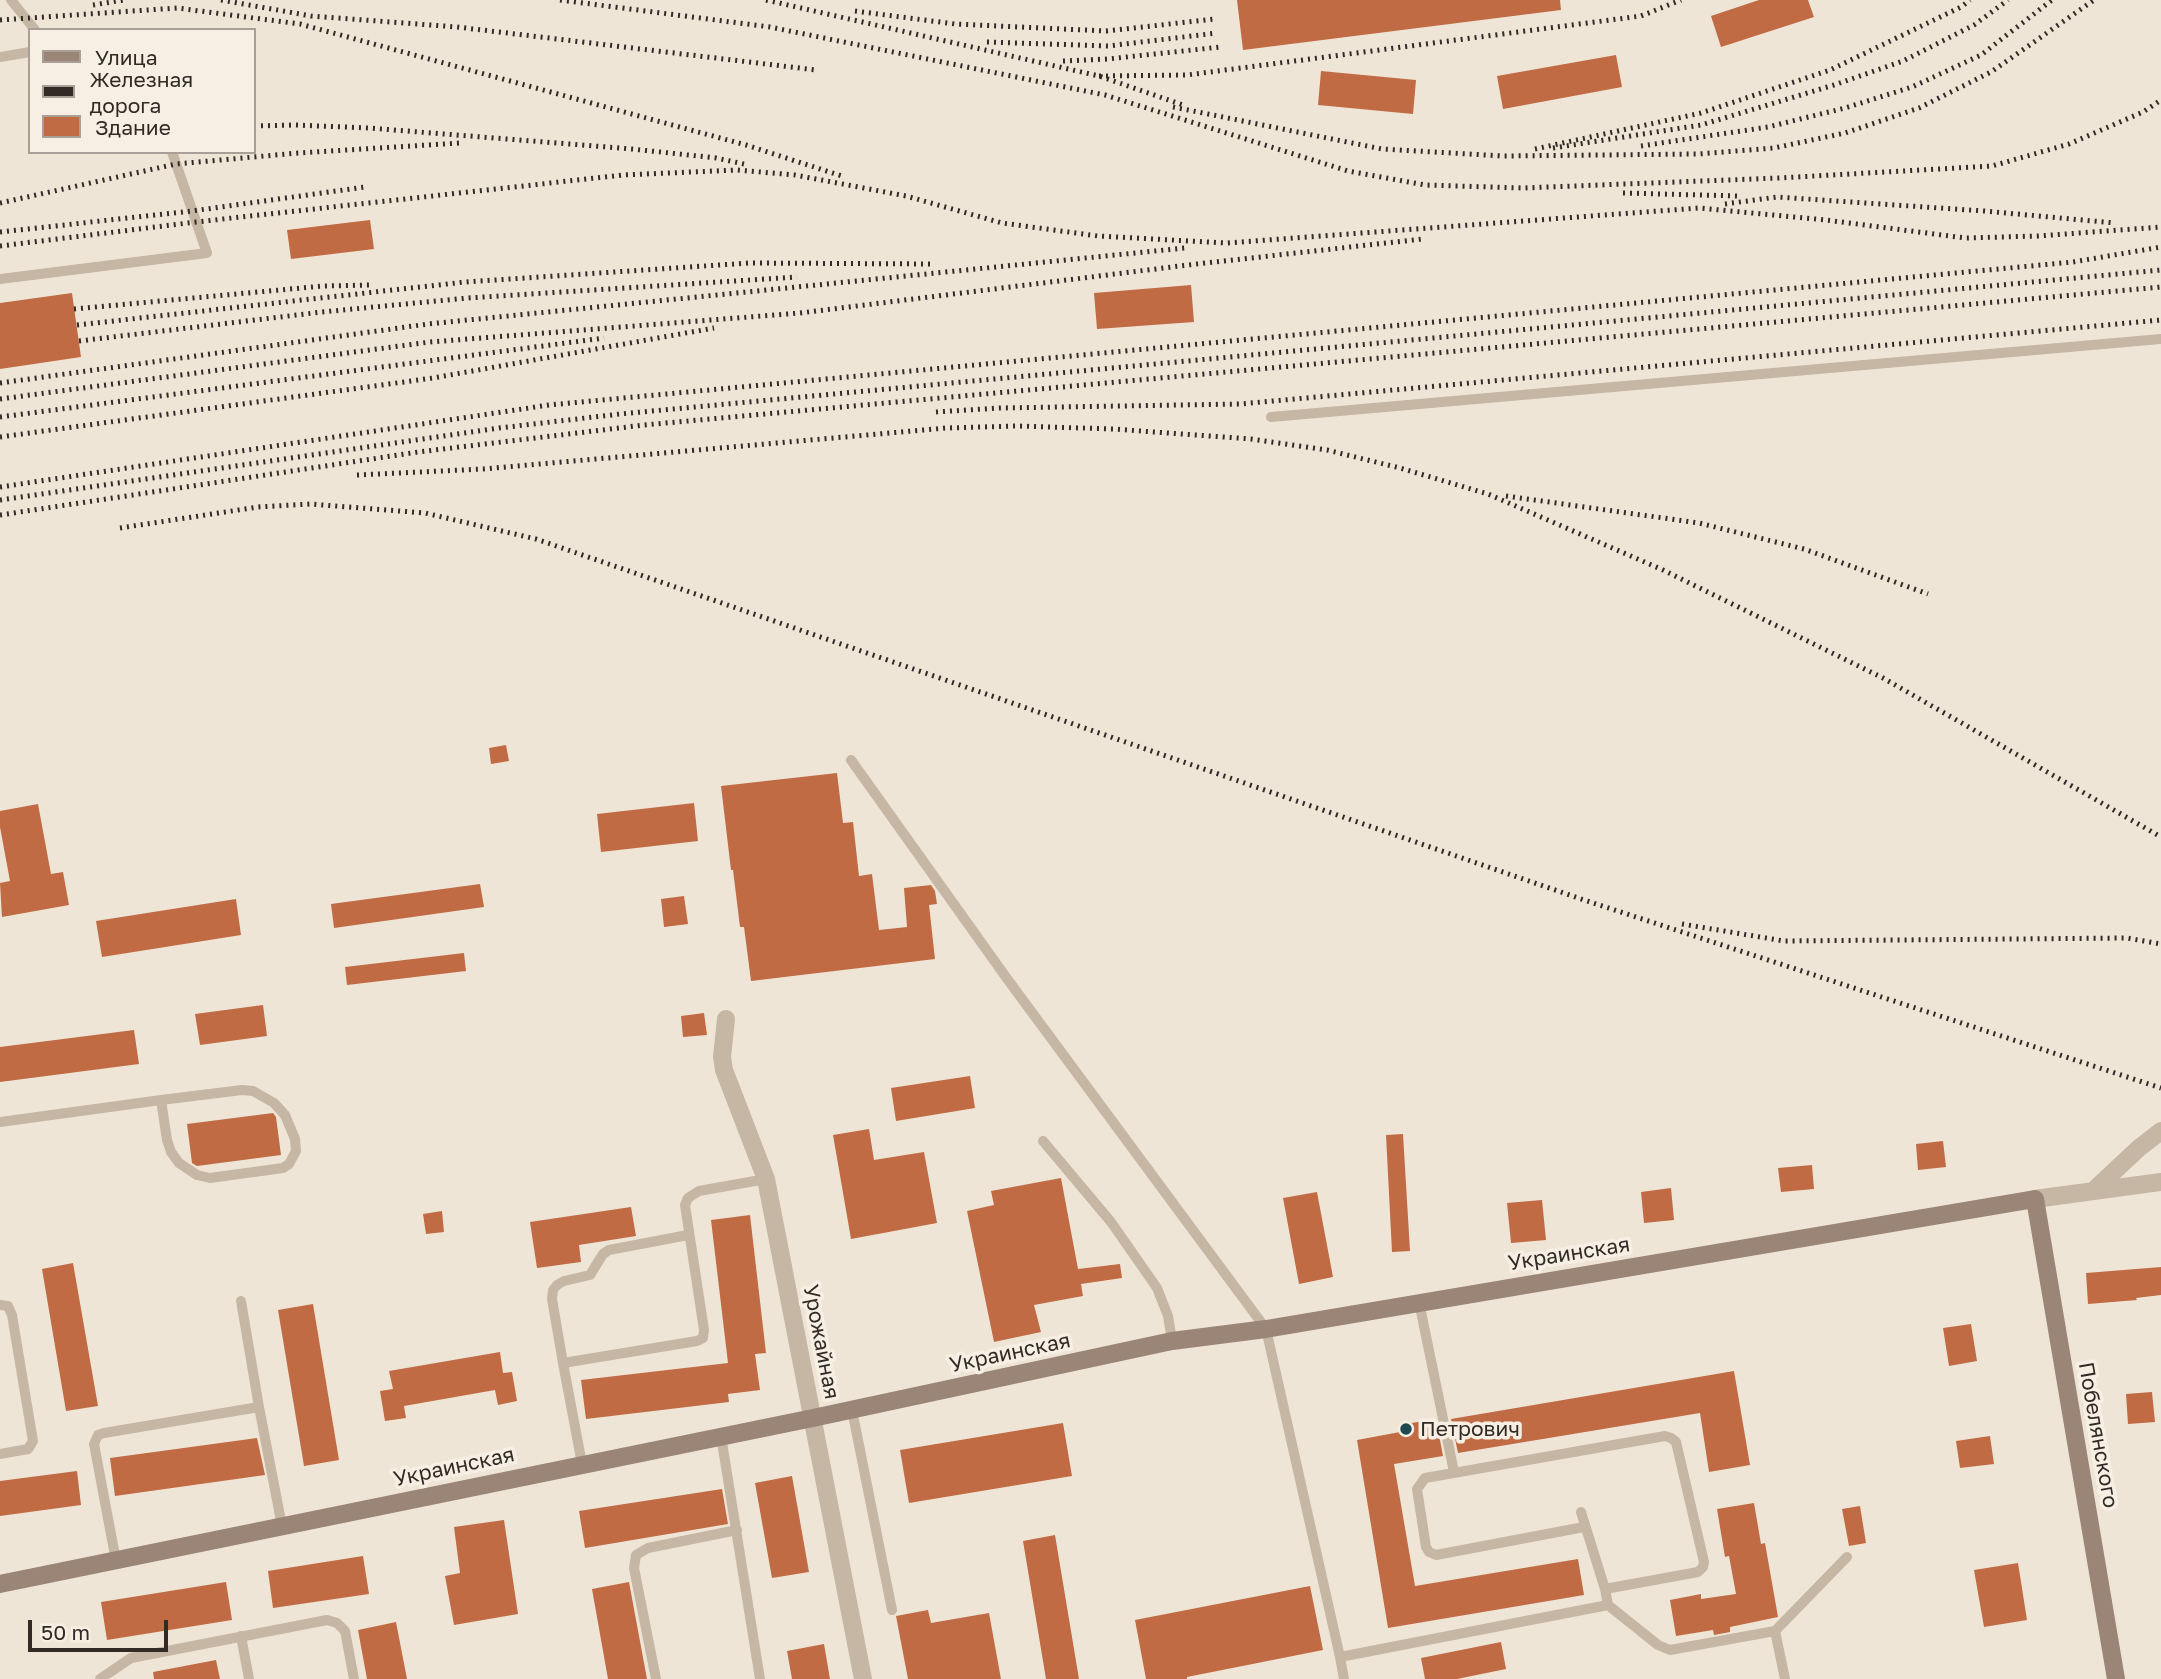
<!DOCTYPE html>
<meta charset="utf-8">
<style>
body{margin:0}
#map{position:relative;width:2161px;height:1679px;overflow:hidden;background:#efe5d7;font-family:"Golos Text",sans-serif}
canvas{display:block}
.legend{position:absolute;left:28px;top:28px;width:228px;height:126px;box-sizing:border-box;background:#f7efe3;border:2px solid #a8a097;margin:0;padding:9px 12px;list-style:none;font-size:21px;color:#322a25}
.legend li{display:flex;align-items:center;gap:14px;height:35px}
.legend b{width:35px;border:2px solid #a8a097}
.scale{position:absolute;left:28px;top:1620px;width:140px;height:32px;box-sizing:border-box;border:4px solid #322a25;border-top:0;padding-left:9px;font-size:21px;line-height:24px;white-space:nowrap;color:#322a25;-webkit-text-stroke:5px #f7efe3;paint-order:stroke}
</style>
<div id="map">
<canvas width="2161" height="1679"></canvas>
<ul class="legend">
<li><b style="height:9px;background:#9a8576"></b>Улица</li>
<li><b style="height:9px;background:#322a25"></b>Железная дорога</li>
<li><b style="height:19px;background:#c06b44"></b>Здание</li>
</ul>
<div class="scale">50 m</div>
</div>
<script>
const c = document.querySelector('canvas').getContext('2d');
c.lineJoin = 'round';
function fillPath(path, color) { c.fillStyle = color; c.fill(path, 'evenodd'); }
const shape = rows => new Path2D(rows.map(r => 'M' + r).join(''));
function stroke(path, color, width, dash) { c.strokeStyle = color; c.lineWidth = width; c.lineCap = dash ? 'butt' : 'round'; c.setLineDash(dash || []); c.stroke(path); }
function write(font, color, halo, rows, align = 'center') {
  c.font = font + ' "Golos Text",sans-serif'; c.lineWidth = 7; c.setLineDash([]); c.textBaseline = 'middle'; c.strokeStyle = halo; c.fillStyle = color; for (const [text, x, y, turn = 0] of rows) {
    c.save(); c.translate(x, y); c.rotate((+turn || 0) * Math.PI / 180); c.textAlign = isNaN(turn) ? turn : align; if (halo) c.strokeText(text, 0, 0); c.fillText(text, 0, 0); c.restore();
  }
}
fillPath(shape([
 [1237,0,1560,0,1561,10,1243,50],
 [1759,0,1808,0,1814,17,1721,47,1711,16],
 [1616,55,1622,87,1503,109,1497,76],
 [1321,71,1416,80,1413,114,1318,105],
 [370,220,374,249,291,259,287,230],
 [1191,285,1194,322,1097,329,1094,293],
 [72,293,81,357,0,369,0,303],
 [506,745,509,761,491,764,489,748],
 [837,773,843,823,853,822,859,876,872,874,879,930,907,927,904,888,931,885,935,891,937,904,929,905,935,959,751,981,744,927,740,927,733,870,731,870,721,786],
 [694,803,698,841,601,852,597,814],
 [38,804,51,874,63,872,69,905,2,917,0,883,10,881,0,827,0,811],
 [480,884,484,907,334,928,331,904],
 [684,896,688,924,664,927,661,899],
 [236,899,241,935,102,957,96,921],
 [464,953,466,971,347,985,345,967],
 [263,1005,267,1036,200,1045,195,1014],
 [704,1013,707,1035,683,1037,681,1016],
 [134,1030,139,1064,0,1082,0,1047],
 [970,1076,975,1108,896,1121,891,1088],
 [273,1113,276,1117,281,1155,197,1166,192,1163,187,1124],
 [869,1129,874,1160,924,1152,937,1223,851,1239,833,1135],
 [1403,1134,1410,1251,1392,1252,1386,1135],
 [1943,1141,1946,1167,1918,1170,1916,1144],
 [1812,1165,1814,1189,1781,1192,1778,1168],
 [1061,1178,1078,1269,1120,1264,1122,1278,1081,1284,1083,1296,1034,1305,1041,1332,994,1342,967,1211,994,1205,991,1191],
 [1671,1188,1674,1220,1644,1223,1641,1192],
 [1317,1192,1333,1277,1299,1284,1283,1198],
 [1542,1200,1546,1240,1511,1243,1507,1203],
 [631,1207,636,1236,579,1245,581,1262,537,1268,530,1222],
 [442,1211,444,1232,426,1234,423,1214],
 [750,1215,766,1353,755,1354,760,1390,728,1394,729,1402,586,1419,581,1380,728,1363,711,1220],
 [73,1263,98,1406,66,1411,42,1269],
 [2161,1267,2161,1295,2136,1298,2137,1300,2088,1304,2086,1273],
 [313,1304,339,1460,304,1466,278,1310],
 [1971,1324,1977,1361,1949,1366,1943,1328],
 [500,1352,503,1373,512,1372,517,1401,498,1405,495,1390,404,1406,406,1418,385,1421,380,1391,393,1389,389,1371],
 [1734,1371,1750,1465,1709,1472,1700,1413,1458,1453,1451,1419],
 [2152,1392,2155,1422,2128,1424,2126,1394],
 [1436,1419,1443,1456,1394,1464,1415,1586,1578,1559,1584,1595,1388,1628,1357,1440,1400,1432,1399,1425],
 [1063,1423,1072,1476,909,1503,900,1450],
 [1990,1436,1994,1464,1960,1468,1956,1441],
 [257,1438,265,1475,115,1496,110,1458],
 [77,1471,81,1505,0,1516,0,1481],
 [792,1476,809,1572,772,1578,755,1483],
 [722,1489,728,1524,585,1548,579,1511],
 [1754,1503,1761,1544,1765,1543,1778,1617,1730,1627,1730,1632,1714,1635,1713,1630,1676,1636,1670,1600,1701,1594,1701,1599,1736,1594,1729,1556,1725,1557,1717,1509],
 [1860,1506,1866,1543,1849,1546,1842,1509],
 [504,1520,518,1614,454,1625,445,1576,460,1573,454,1527],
 [1055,1535,1079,1679,1046,1679,1023,1541],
 [363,1556,369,1594,273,1608,268,1571],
 [2018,1563,2027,1620,1984,1627,1974,1570],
 [226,1582,232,1620,107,1640,101,1602],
 [629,1582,647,1679,608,1679,592,1589],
 [1310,1586,1323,1650,1187,1677,1187,1679,1146,1679,1135,1620],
 [928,1610,931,1623,989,1613,1001,1679,908,1679,896,1616],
 [396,1622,407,1679,367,1679,358,1630],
 [1501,1642,1506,1669,1457,1679,1425,1679,1421,1658],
 [824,1644,830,1679,792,1679,787,1651],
 [216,1660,220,1679,154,1679,153,1672]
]), '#c06b44');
stroke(shape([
 [11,0,35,30],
 [0,57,30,52],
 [0,279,207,253,172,152],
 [1271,417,2161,339],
 [851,760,1008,980,1266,1329,1340,1657,1608,1605,1605,1589,1581,1512],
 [0,1122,161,1100,242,1090,253,1091,274,1103,285,1115,295,1139,296,1151,289,1164,283,1168,210,1178,197,1175,179,1163,171,1152,167,1140,161,1100],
 [1043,1141,1111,1222,1157,1288,1168,1316,1172,1341],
 [241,1301,259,1407],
 [1419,1302,1454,1472],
 [0,1305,8,1306,12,1315,33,1441,28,1449,0,1454],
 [563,1363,552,1299,553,1290,557,1285,564,1281,590,1275,603,1254,609,1250,688,1235],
 [852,1410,892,1610],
 [721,1436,760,1679],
 [582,1464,563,1363,697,1341,703,1338,704,1330,685,1205,688,1198,699,1191,766,1179],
 [1584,1527,1436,1555,1429,1552,1426,1547,1417,1489,1425,1478,1665,1436,1671,1438,1676,1442,1704,1562,1703,1567,1698,1572,1605,1589],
 [116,1561,94,1444,98,1435,104,1433,259,1407,282,1526],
 [1608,1605,1658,1645,1670,1650,1775,1631,1847,1557],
 [1775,1631,1785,1679],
 [241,1636,249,1679],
 [1340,1657,1344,1679],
 [100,1679,131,1658,327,1620,337,1623,345,1631,354,1679],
 [656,1679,634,1568,636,1555,648,1548,737,1530]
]), '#c6b6a4', 10);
stroke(shape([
 [726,1019,722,1057,724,1070,766,1179,863,1679],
 [2093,1191,2139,1148,2161,1131],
 [2035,1199,2161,1182]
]), '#c6b6a4', 18);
stroke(shape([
 [0,1584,813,1418,1172,1341,1266,1329,2035,1199,2116,1679]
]), '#9a8576', 18);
stroke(shape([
 [221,0,311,16,457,27,816,70],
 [560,0,770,27,1105,95,1348,171,1425,185,1523,188,1779,178,1992,166,2069,144,2143,112,2161,100],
 [766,0,1099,76,1186,106],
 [93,5,124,0],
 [855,11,955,24,1106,31,1215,19],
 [0,20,177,8,300,24,746,145,845,177],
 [987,42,1108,46,1217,33],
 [1063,61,1108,59,1220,47],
 [1099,76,1187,75,1641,16,1681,0],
 [1173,107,1382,149,1503,156,1698,154,1774,148,1845,133,1919,108,1991,72,2094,0],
 [254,126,295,125,369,128,632,149,716,158,744,164],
 [1641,146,1768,127,1845,108,1912,87,1981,55,2052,0],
 [1553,148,1701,125,1834,85,1903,61,1974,25,2008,0],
 [1535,149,1701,113,1830,70,1961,7,1970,0],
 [1623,193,1739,196],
 [0,203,176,164,298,153,460,143],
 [1725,204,1777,197,1984,211,2115,223],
 [0,232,192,211,365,187],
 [0,246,196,222,623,175,737,170,795,175,906,196,1002,223,1098,236,1227,243,1699,208,1826,220,1965,238,2038,236,2161,227],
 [74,309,323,286,371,285],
 [77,325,465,282,749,263,933,264],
 [79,341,322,312,468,298,797,277],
 [0,383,428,324,1185,248],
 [0,399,430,342,800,313,1188,265,1422,239],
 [936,412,999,408,1240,404,2161,320],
 [0,417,604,338],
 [0,437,433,378,714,328],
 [357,475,483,469,946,428,1017,426,1113,429,1251,439,1327,450,1400,468,1488,494,1663,570,1883,678,2161,837],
 [0,487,549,405,2073,262,2161,247],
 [1506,496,1699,523,1804,549,1928,594],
 [0,500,499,428,620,414,2161,270],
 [0,515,418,452,644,425,2161,287],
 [120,528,258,507,310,504,425,513,536,539,1587,901,2161,1088],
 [1682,924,1784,941,2127,938,2161,944]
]), '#322a25', 5, [2, 5]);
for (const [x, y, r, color] of [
 [1406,1429,7,"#1d4a51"]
]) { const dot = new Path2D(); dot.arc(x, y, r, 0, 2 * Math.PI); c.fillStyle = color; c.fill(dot); stroke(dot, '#f7efe3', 2.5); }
write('21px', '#322a25', '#f7efe3', [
 ["Украинская",1569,1254,-9],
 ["Урожайная",821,1342,79],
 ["Украинская",1010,1353,-12],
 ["Побелянского",2098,1435,80],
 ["Украинская",454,1467,-12]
]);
write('21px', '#322a25', '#f7efe3', [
 ["Петрович",1420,1429]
], 'left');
</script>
